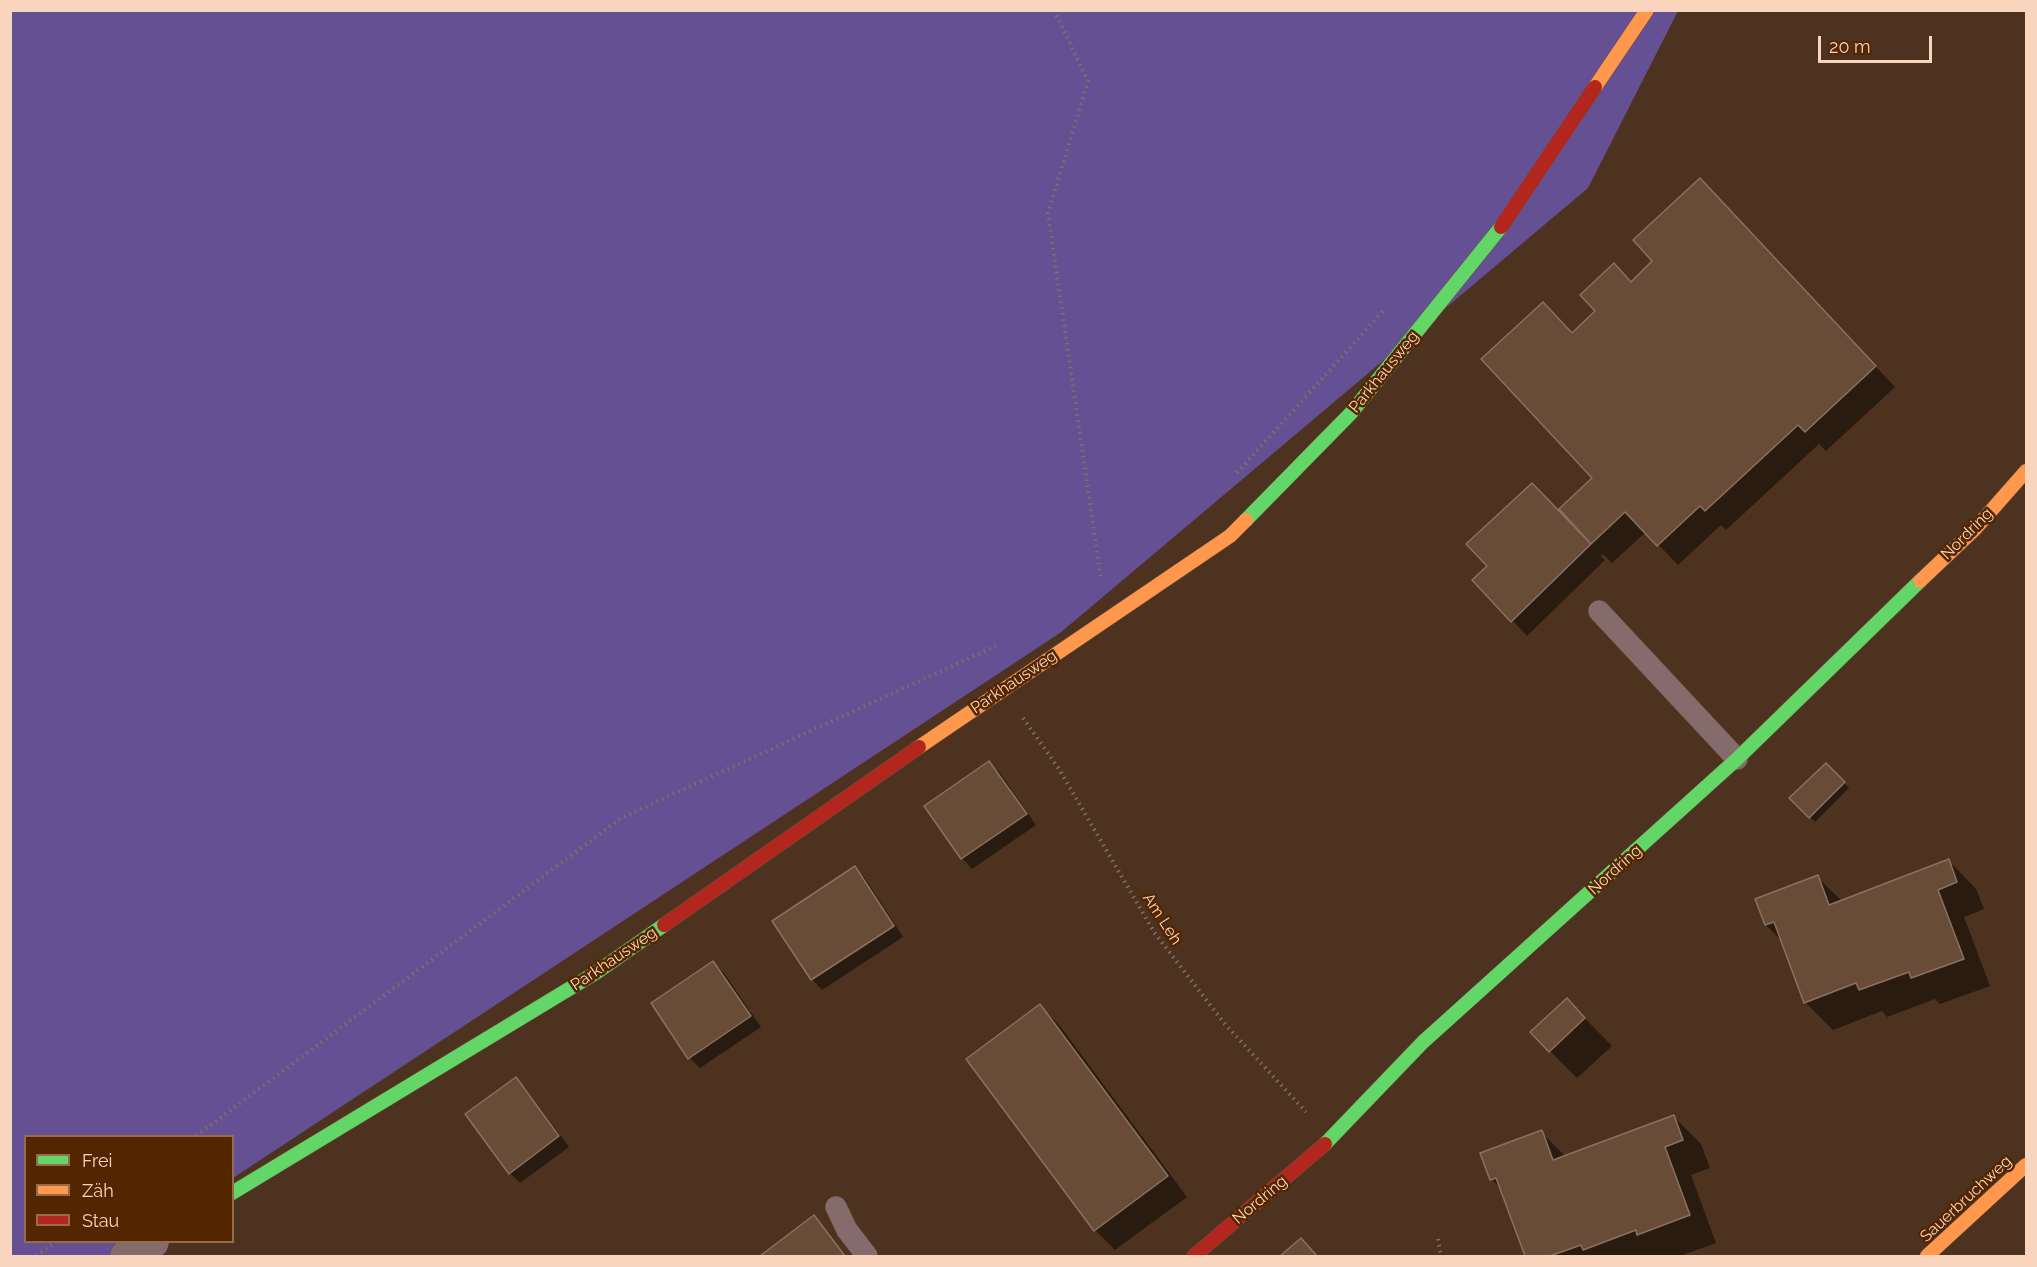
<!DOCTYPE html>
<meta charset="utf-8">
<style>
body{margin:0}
#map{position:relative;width:2037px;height:1267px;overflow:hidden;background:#4d331f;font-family:Raleway,sans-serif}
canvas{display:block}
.frame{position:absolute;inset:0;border:12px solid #fad5be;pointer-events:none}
.legend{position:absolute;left:24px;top:1135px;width:210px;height:108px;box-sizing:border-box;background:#542600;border:2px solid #966c4c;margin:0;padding:8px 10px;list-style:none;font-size:18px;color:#fad5be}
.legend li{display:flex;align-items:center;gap:12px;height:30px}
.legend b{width:30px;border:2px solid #966c4c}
.scale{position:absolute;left:1818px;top:36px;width:114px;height:27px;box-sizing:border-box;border:3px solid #fad5be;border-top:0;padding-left:8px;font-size:18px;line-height:21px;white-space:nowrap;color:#fad5be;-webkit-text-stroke:4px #542600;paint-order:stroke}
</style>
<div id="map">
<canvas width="2037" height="1267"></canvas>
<div class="frame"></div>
<ul class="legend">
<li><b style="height:8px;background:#63d668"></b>Frei</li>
<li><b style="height:8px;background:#ff974d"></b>Zäh</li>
<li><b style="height:8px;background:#b3261e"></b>Stau</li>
</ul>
<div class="scale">20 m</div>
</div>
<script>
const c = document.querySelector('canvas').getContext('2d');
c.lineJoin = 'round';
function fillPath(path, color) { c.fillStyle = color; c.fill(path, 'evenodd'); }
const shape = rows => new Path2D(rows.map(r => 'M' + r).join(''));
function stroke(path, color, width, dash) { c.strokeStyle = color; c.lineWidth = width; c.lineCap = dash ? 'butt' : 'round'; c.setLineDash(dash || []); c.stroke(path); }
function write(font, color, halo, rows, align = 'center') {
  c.font = font + ' Raleway,sans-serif'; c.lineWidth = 5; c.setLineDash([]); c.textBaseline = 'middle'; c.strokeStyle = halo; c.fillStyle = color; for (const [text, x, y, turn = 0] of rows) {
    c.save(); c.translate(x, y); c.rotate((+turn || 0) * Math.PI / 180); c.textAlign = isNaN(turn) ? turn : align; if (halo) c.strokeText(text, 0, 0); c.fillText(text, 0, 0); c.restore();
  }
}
fillPath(shape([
 [10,11,1678,11,1588,188,1060,633,233,1178,232,1136,26,1136,26,1242,137,1242,114,1256,11,1256]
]), '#655094');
fillPath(shape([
 [1720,200,1895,387,1826,451,1819,444,1726,530,1721,525,1678,565,1646,532,1612,563,1603,554,1601,556,1605,560,1527,636,1512,620,1585,535,1595,478,1572,334,1631,283],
 [989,762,1000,773,1036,825,972,869,962,858],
 [1826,765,1849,788,1815,822,1791,798],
 [1949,861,1976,889,1984,909,1964,917,1990,986,1940,1004,1935,999,1887,1017,1882,1011,1833,1030,1805,1002,1783,942,1766,925,1817,877,1842,901],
 [855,868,865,878,903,937,822,990,812,979],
 [713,962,724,973,761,1027,700,1068,690,1058],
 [1567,1000,1612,1046,1577,1078,1550,1051],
 [1040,1006,1060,1026,1187,1197,1115,1250,1095,1230],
 [516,1079,526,1089,569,1147,520,1183,510,1173],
 [1674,1117,1701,1144,1710,1168,1691,1175,1716,1243,1680,1256,1527,1256,1502,1190,1492,1179,1482,1154,1541,1132,1566,1157],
 [813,1217,846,1256,762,1256]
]), '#0007');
const building = shape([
 [1700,178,1876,366,1805,432,1798,425,1705,511,1700,506,1657,546,1625,512,1591,544,1559,509,1592,478,1481,359,1543,302,1572,333,1595,311,1580,295,1614,263,1631,282,1652,261,1633,240,1700,178],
 [1532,483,1591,544,1511,622,1472,580,1487,566,1466,544,1532,483],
 [989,761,1027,814,961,859,924,806,989,761],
 [1826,763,1845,782,1809,818,1789,798,1826,763],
 [1949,859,1957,882,1938,890,1964,959,1911,978,1909,972,1859,990,1856,983,1804,1003,1774,922,1765,925,1755,899,1818,875,1829,905,1949,859],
 [855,866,894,926,811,980,772,921,855,866],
 [713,961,751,1016,688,1059,651,1003,713,961],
 [1567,998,1585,1018,1549,1052,1530,1032,1567,998],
 [1040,1004,1168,1176,1094,1231,966,1059,1040,1004],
 [516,1077,559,1136,509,1174,465,1114,516,1077],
 [1674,1115,1683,1140,1665,1147,1690,1215,1637,1235,1636,1230,1583,1250,1581,1245,1550,1256,1525,1256,1496,1178,1490,1180,1480,1153,1542,1130,1553,1160,1674,1115],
 [814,1215,845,1256,760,1256,814,1215],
 [1301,1238,1317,1256,1280,1256,1301,1238]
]);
fillPath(building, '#684c37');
stroke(building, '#8b715f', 1.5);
const lane = shape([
 [1599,611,1737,759],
 [836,1207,847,1230,867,1256]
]);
const street = shape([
 [127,1256,152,1242]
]);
const fast = shape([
 [1246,520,1351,413,1501,227],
 [1325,1144,1423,1042,1737,759,1920,581],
 [232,1193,597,972,664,925]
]);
const slow = shape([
 [1595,87,1647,10],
 [1920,581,1975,529,2026,471],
 [919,747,1230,536,1246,520],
 [1927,1256,2026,1165]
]);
const jam = shape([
 [1501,227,1595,87],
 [664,925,919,747],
 [1194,1256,1325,1144]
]);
stroke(lane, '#69513f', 22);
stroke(street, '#69513f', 34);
stroke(fast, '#69513f', 15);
stroke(slow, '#69513f', 15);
stroke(jam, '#69513f', 15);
stroke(shape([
 [1054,10,1088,81,1048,213,1101,580],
 [1237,473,1384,310],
 [1023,718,1059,769,1154,932,1224,1023,1306,1112],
 [196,1136,621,818,1000,644],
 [1438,1239,1441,1256],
 [36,1256,56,1242]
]), '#846d66', 4, [1.5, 4.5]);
stroke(lane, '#856b6b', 21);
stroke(street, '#856b6b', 33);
stroke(fast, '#63d668', 14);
stroke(slow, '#ff974d', 14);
stroke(jam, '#b3261e', 14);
write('16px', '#fad5be', '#542600', [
 ["Parkhausweg",1384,372,-51],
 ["Nordring",1967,534,-45],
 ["Parkhausweg",1014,682,-34],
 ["Nordring",1615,870,-42],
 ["Am Leh",1162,919,57],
 ["Parkhausweg",614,959,-34],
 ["Sauerbruchweg",1966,1199,-43],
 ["Nordring",1260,1200,-40]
]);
</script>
